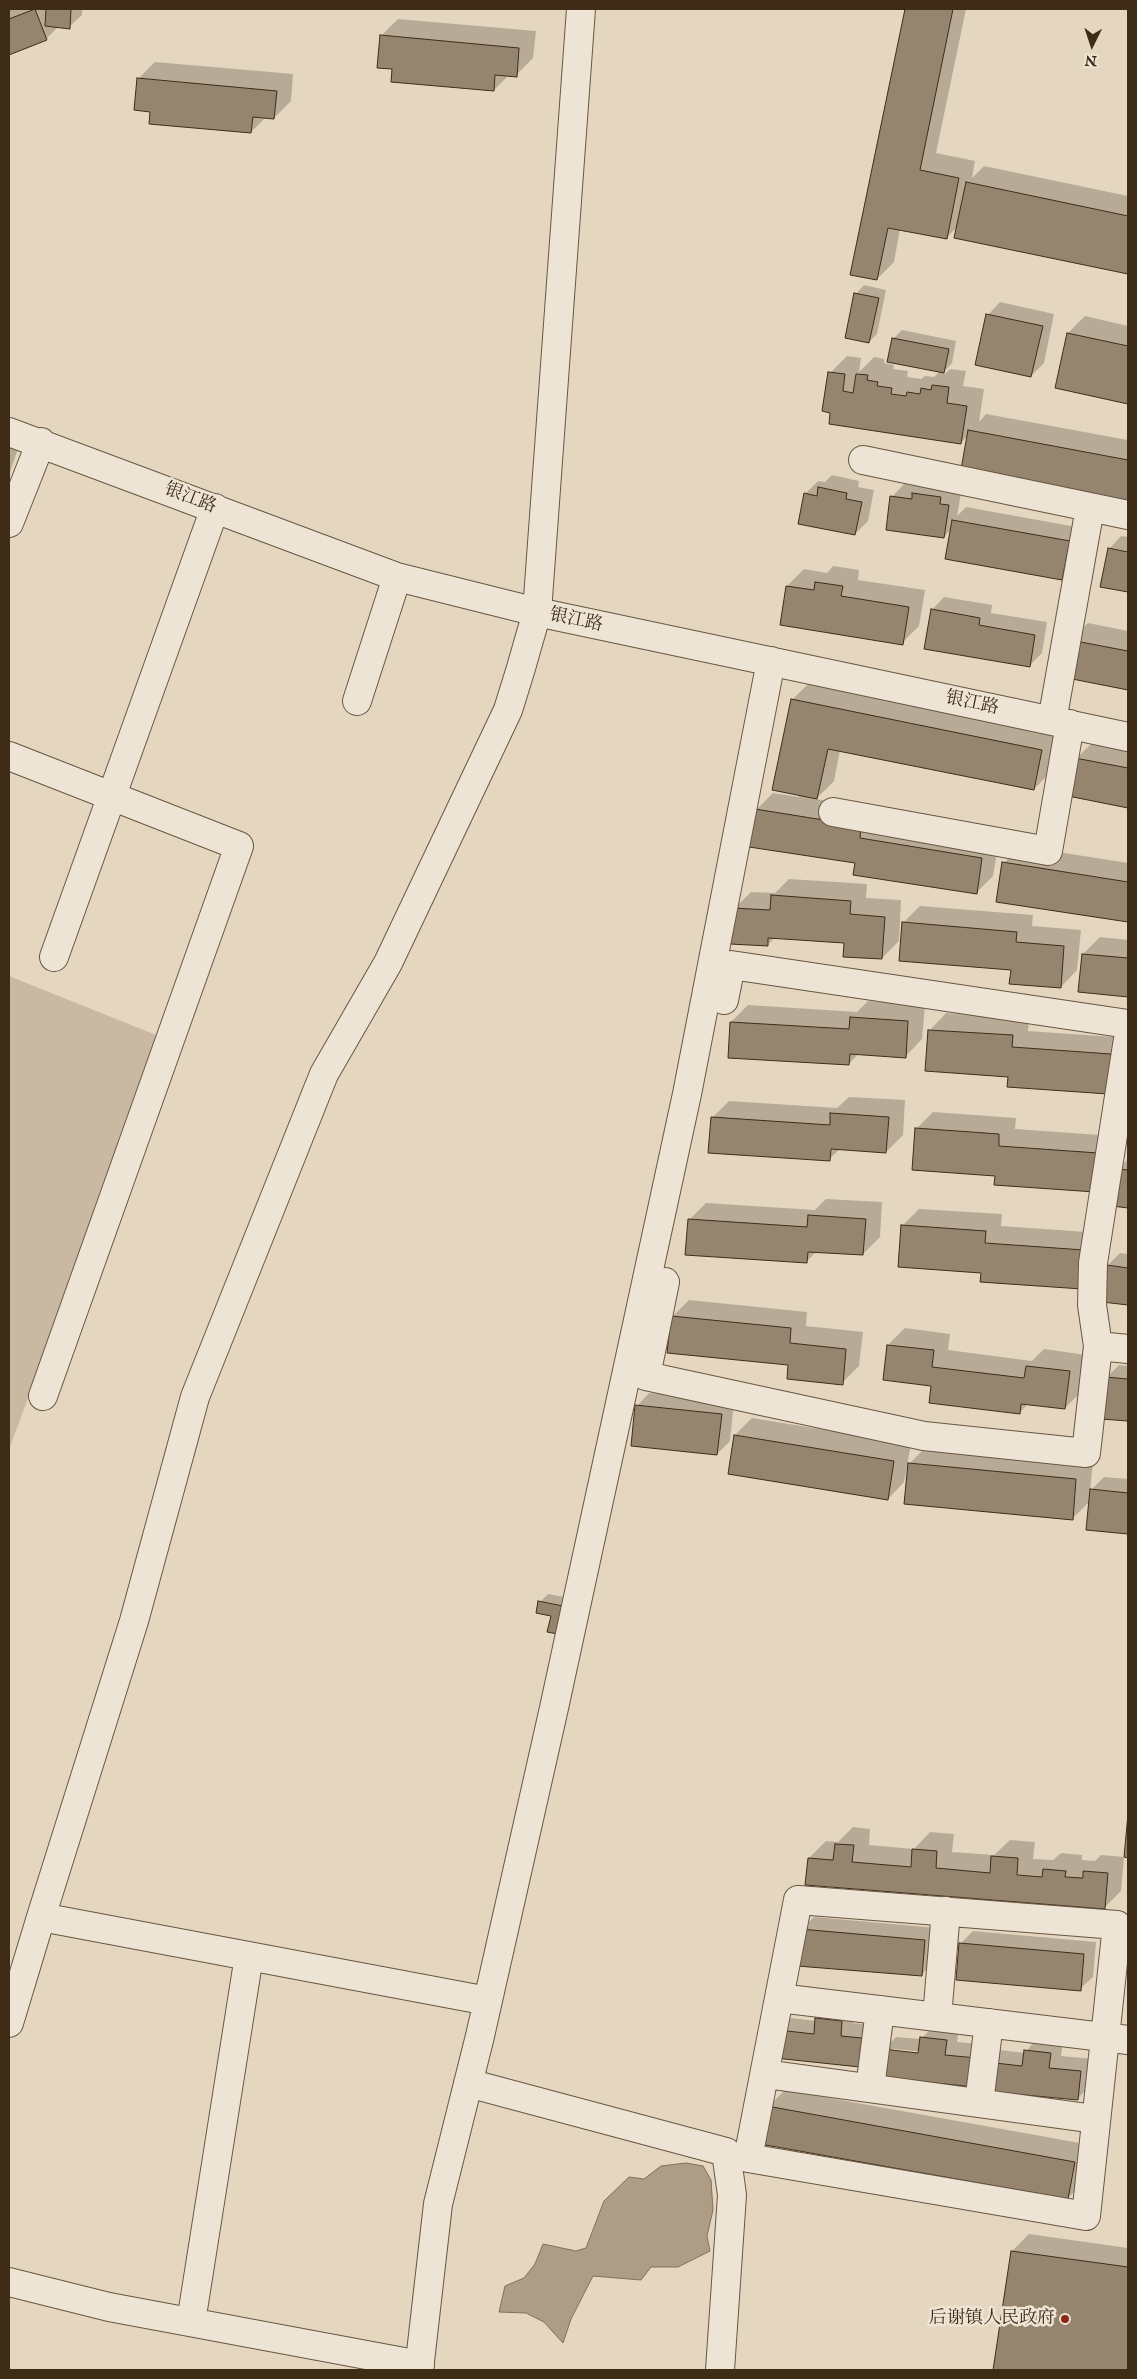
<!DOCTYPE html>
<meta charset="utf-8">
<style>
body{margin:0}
#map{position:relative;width:1137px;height:2379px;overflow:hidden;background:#e5d6bf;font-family:"IM FELL English",serif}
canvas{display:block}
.frame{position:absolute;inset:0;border:10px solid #3f2c17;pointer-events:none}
.north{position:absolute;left:1067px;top:20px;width:50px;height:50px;-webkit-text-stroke:4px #eee4d5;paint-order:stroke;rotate:184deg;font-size:14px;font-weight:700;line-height:20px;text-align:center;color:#3f2c17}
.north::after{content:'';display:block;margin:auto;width:18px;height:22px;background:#3f2c17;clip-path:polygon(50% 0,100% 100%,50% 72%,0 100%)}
</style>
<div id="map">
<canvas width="1137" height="2379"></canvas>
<div class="frame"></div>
<div class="north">N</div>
</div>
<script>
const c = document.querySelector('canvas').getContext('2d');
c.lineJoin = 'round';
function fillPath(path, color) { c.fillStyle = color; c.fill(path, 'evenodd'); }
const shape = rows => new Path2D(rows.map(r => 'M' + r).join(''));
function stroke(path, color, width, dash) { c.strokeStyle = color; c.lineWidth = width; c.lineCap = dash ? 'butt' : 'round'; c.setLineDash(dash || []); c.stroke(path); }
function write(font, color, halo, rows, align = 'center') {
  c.font = font + ' "IM FELL English","Noto Serif SC",serif'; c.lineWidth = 5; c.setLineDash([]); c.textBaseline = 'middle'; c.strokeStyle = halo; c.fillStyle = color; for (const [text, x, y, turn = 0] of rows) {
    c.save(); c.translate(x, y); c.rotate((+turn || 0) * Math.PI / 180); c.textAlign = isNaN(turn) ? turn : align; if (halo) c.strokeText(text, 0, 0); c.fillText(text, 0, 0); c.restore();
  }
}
fillPath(shape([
 [9,976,161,1037,10,1447,9,1446]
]), '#c9b9a2');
const water = shape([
 [686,2163,703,2166,711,2180,713,2210,707,2236,710,2251,678,2267,651,2267,641,2280,593,2276,571,2319,563,2343,544,2322,526,2313,499,2312,505,2286,524,2278,535,2264,543,2244,576,2251,586,2248,604,2201,629,2177,644,2179,661,2166,686,2163]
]);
fillPath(water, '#ad9c86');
stroke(water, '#816f5a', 1);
fillPath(shape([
 [9,9,82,9,82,15,69,27,59,26,46,39,9,54],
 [906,9,966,9,936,153,975,161,972,178,984,166,1128,196,1128,273,956,237,958,226,946,238,900,229,894,262,877,279,852,274],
 [398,19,536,31,533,58,516,75,509,75,494,90,394,68,381,36],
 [155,62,293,74,291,101,274,118,266,117,251,132,151,111,138,79],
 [864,285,886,290,877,334,869,342,856,294],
 [1000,302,1054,314,1044,363,1031,376,988,315],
 [1085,316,1128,326,1128,403,1056,387,1068,333],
 [902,330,956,341,952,363,943,373,946,373,950,369,966,371,963,386,984,389,979,422,986,414,1128,440,1128,504,968,435,961,443,832,411,830,373,847,356,861,358,859,372,874,357,884,359,884,363,894,365,893,369,908,371,907,377,921,379,925,376,934,377,940,371,889,361,894,338],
 [9,422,25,428,9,475],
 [832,475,859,481,858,487,874,490,868,521,855,534,805,494,818,481,825,482],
 [926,481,961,493,957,516,966,507,1082,528,1075,566,1062,579,952,528,944,537,892,497,904,484,921,486],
 [1121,536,1128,537,1128,591,1102,586,1109,549],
 [833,566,859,570,858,580,925,590,919,626,902,643,781,624,787,586,804,569,827,573],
 [944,597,992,605,991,613,1047,622,1042,653,1029,666,932,610],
 [1088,623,1128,631,1128,689,1064,676,1071,640],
 [809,683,1058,733,1051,772,1034,789,840,750,834,781,816,799,878,809,999,841,993,876,976,893,856,862,756,810,773,793,799,797,792,700],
 [1093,742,1128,749,1128,806,1069,795,1076,759],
 [1020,846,1128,863,1128,921,998,901,1004,863],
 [789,879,867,884,866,898,901,900,899,941,882,958,845,941,776,937,767,945,734,909,751,892,775,893],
 [920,906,1033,915,1032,926,1081,930,1077,970,1061,987,903,923],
 [1100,937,1128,940,1128,996,1080,991,1083,954],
 [868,1001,925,1005,922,1039,906,1056,859,1053,849,1064,731,1022,748,1005,857,1012],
 [946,1013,1029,1019,1028,1031,1128,1038,1125,1076,1009,1076,930,1030],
 [849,1097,905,1100,903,1135,886,1152,840,1149,829,1159,712,1118,729,1101,837,1108],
 [933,1112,1016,1118,1015,1129,1114,1136,1112,1174,996,1175,916,1129],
 [1128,1159,1128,1207,1114,1205,1118,1170],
 [826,1199,882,1202,880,1237,863,1254,817,1251,807,1261,689,1220,706,1203,815,1210],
 [919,1209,1002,1214,1001,1226,1101,1233,1098,1271,902,1226],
 [1120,1253,1128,1254,1128,1304,1103,1301,1107,1266],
 [689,1300,807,1312,806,1326,863,1332,859,1366,842,1383,672,1317],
 [905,1328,950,1334,948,1350,1032,1361,1044,1349,1086,1355,1082,1391,1065,1408,1029,1403,1019,1413,932,1385,888,1345],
 [1119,1365,1128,1366,1128,1420,1103,1418,1106,1378],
 [649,1393,734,1402,730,1441,717,1454,637,1406],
 [752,1418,911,1444,907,1466,926,1447,1093,1462,1090,1491,1104,1477,1128,1479,1128,1533,1088,1529,1090,1501,1072,1519,909,1468,907,1467,904,1482,888,1499,735,1435],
 [548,1594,570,1598,565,1624,540,1602],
 [853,1827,870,1829,869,1845,914,1849,930,1832,954,1834,952,1852,994,1855,1010,1840,1035,1842,1033,1859,1053,1860,1061,1853,1082,1855,1082,1860,1095,1861,1101,1855,1124,1857,1121,1891,1104,1908,809,1858,826,1841,838,1842],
 [814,1917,937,1928,934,1962,921,1975,801,1929],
 [973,1931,1096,1942,1093,1977,1080,1989,960,1944],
 [829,2006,854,2009,853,2023,884,2026,882,2051,896,2037,921,2039,934,2025,959,2028,957,2042,989,2045,987,2063,1000,2050,1025,2053,1037,2038,1063,2041,1061,2056,1093,2059,1090,2086,1077,2099,779,2031,791,2018,816,2021],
 [893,2049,924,2052,924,2054,893,2051],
 [785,2090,1091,2145,1085,2181,1068,2198,768,2107],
 [1029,2234,1128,2248,1128,2370,995,2370,1012,2251]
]), '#0003');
const building = shape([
 [35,9,47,40,9,55,9,19,35,9],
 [46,9,71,9,70,29,45,26,46,9],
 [905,9,953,9,920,170,959,178,947,239,888,228,877,280,850,275,905,9],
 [380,35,519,48,517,77,495,75,494,91,391,82,392,69,377,68,380,35],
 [137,78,277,91,274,119,253,117,251,133,149,124,150,112,134,110,137,78],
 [966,182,1128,216,1128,274,954,238,966,182],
 [854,293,879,298,869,343,845,338,854,293],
 [986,314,1043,326,1031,377,975,365,986,314],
 [1067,333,1128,346,1128,404,1055,388,1067,333],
 [892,338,949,349,944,373,887,362,892,338],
 [828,372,845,374,843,391,853,393,856,374,868,375,867,380,878,382,877,386,892,388,891,394,906,396,907,392,920,394,921,388,931,390,932,385,949,387,947,403,967,406,961,444,829,424,830,413,822,411,828,372],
 [968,430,1128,460,1128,506,960,475,968,430],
 [818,487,847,493,846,499,862,502,855,535,798,524,804,493,817,496,818,487],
 [912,493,941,497,940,504,949,505,944,538,886,530,890,496,912,499,912,493],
 [952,520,1070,541,1062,580,945,559,952,520],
 [1108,548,1128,552,1128,592,1100,587,1108,548],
 [815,582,843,586,841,596,909,607,903,645,780,625,786,586,814,590,815,582],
 [931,609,980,618,979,625,1035,635,1030,667,924,649,931,609],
 [1070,640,1128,651,1128,690,1062,677,1070,640],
 [791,699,1042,750,1034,790,828,749,817,799,772,790,791,699],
 [1075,758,1128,768,1128,808,1068,796,1075,758],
 [755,809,861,826,860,838,982,858,977,894,853,875,855,863,749,847,755,809],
 [1002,862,1128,882,1128,922,996,902,1002,862],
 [771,895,851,901,850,914,885,917,882,959,843,957,844,943,768,938,768,946,730,944,733,908,770,910,771,895],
 [902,922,1017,932,1016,942,1064,946,1061,988,1009,984,1011,970,899,961,902,922],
 [1082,954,1128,958,1128,997,1078,992,1082,954],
 [850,1017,908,1021,906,1058,850,1054,849,1065,728,1058,730,1022,849,1029,850,1017],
 [928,1030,1013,1035,1012,1047,1111,1054,1108,1094,1007,1087,1008,1077,925,1071,928,1030],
 [830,1113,889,1117,886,1153,831,1149,830,1161,708,1153,711,1117,830,1125,830,1113],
 [915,1128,999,1134,999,1146,1098,1153,1095,1192,994,1185,995,1176,912,1170,915,1128],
 [1117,1169,1128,1170,1128,1208,1112,1206,1117,1169],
 [808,1215,866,1219,863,1255,808,1252,807,1263,685,1255,688,1219,807,1227,808,1215],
 [901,1225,986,1231,985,1243,1084,1250,1082,1289,980,1282,981,1273,898,1267,901,1225],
 [1106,1265,1128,1268,1128,1305,1102,1302,1106,1265],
 [671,1316,791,1328,790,1343,846,1349,843,1385,787,1379,788,1365,667,1353,671,1316],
 [887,1345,934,1350,932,1367,1024,1378,1026,1366,1070,1371,1065,1409,1021,1404,1020,1414,929,1403,931,1386,883,1380,887,1345],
 [1105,1377,1128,1379,1128,1421,1101,1419,1105,1377],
 [635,1405,722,1414,717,1455,631,1446,635,1405],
 [734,1435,894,1461,888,1500,728,1474,734,1435],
 [908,1463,1076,1479,1073,1520,904,1504,908,1463],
 [1090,1489,1128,1493,1128,1534,1086,1530,1090,1489],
 [538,1601,563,1606,558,1634,547,1632,551,1616,536,1613,538,1601],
 [1128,1814,1128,1858,1124,1857,1128,1814],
 [835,1844,854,1845,852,1862,911,1867,912,1849,937,1851,936,1868,990,1873,991,1856,1018,1858,1017,1875,1042,1877,1043,1869,1066,1871,1065,1877,1083,1878,1083,1871,1108,1873,1105,1909,805,1885,808,1858,833,1860,835,1844],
 [800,1929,925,1940,922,1976,797,1966,800,1929],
 [959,1943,1084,1954,1081,1991,956,1980,959,1943],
 [815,2018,842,2021,841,2036,872,2039,869,2068,775,2058,778,2030,814,2034,815,2018],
 [920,2037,947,2040,945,2055,977,2058,974,2087,879,2077,882,2049,918,2053,920,2037],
 [1024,2050,1051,2053,1049,2068,1081,2071,1078,2100,983,2091,986,2062,1022,2066,1024,2050],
 [767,2106,1075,2162,1068,2199,760,2144,767,2106],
 [1011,2251,1128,2267,1128,2370,993,2370,1011,2251]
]);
fillPath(building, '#95846e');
stroke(building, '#3f2c17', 1);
const minor = shape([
 [9,432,397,577,537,612,1128,737],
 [863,460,1128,515],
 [9,523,41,442],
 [357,701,397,577],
 [1052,721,1090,508],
 [9,756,239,846,43,1396],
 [833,812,1048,851,1070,724],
 [54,957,215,508],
 [724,1000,731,965,1128,1024],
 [665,1282,646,1376,924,1436,1086,1453,1098,1346,1092,1305,1093,1263,1128,1039],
 [1098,1346,1128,1349],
 [798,1900,1117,1925,1086,2216,748,2158,798,1900],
 [779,1998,1128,2040],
 [488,2001,41,1917,134,1621,195,1397,324,1074,388,963,508,710,521,668,537,612,581,9],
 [937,2017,946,1911],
 [9,2023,41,1917],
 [765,2074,1095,2119],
 [468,2083,726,2152,732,2195,720,2370],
 [870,2088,880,2010],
 [979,2103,989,2023],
 [9,2282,109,2307,420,2365],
 [191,2322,249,1956],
 [419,2370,438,2204,480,2036,554,1708,687,1094,771,661]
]);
stroke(minor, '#685641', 30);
stroke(minor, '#eee4d5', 28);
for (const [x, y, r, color] of [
 [1065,2319,5,"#8f2418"]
]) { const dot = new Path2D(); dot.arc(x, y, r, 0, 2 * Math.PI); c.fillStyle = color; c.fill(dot); stroke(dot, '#eee4d5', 2); }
write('18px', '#3f2c17', '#eee4d5', [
 ["银江路",190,499,21],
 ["银江路",576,621,12],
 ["银江路",972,704,12]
]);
write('18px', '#3f2c17', '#eee4d5', [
 ["后谢镇人民政府",1055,2319]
], 'right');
</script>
